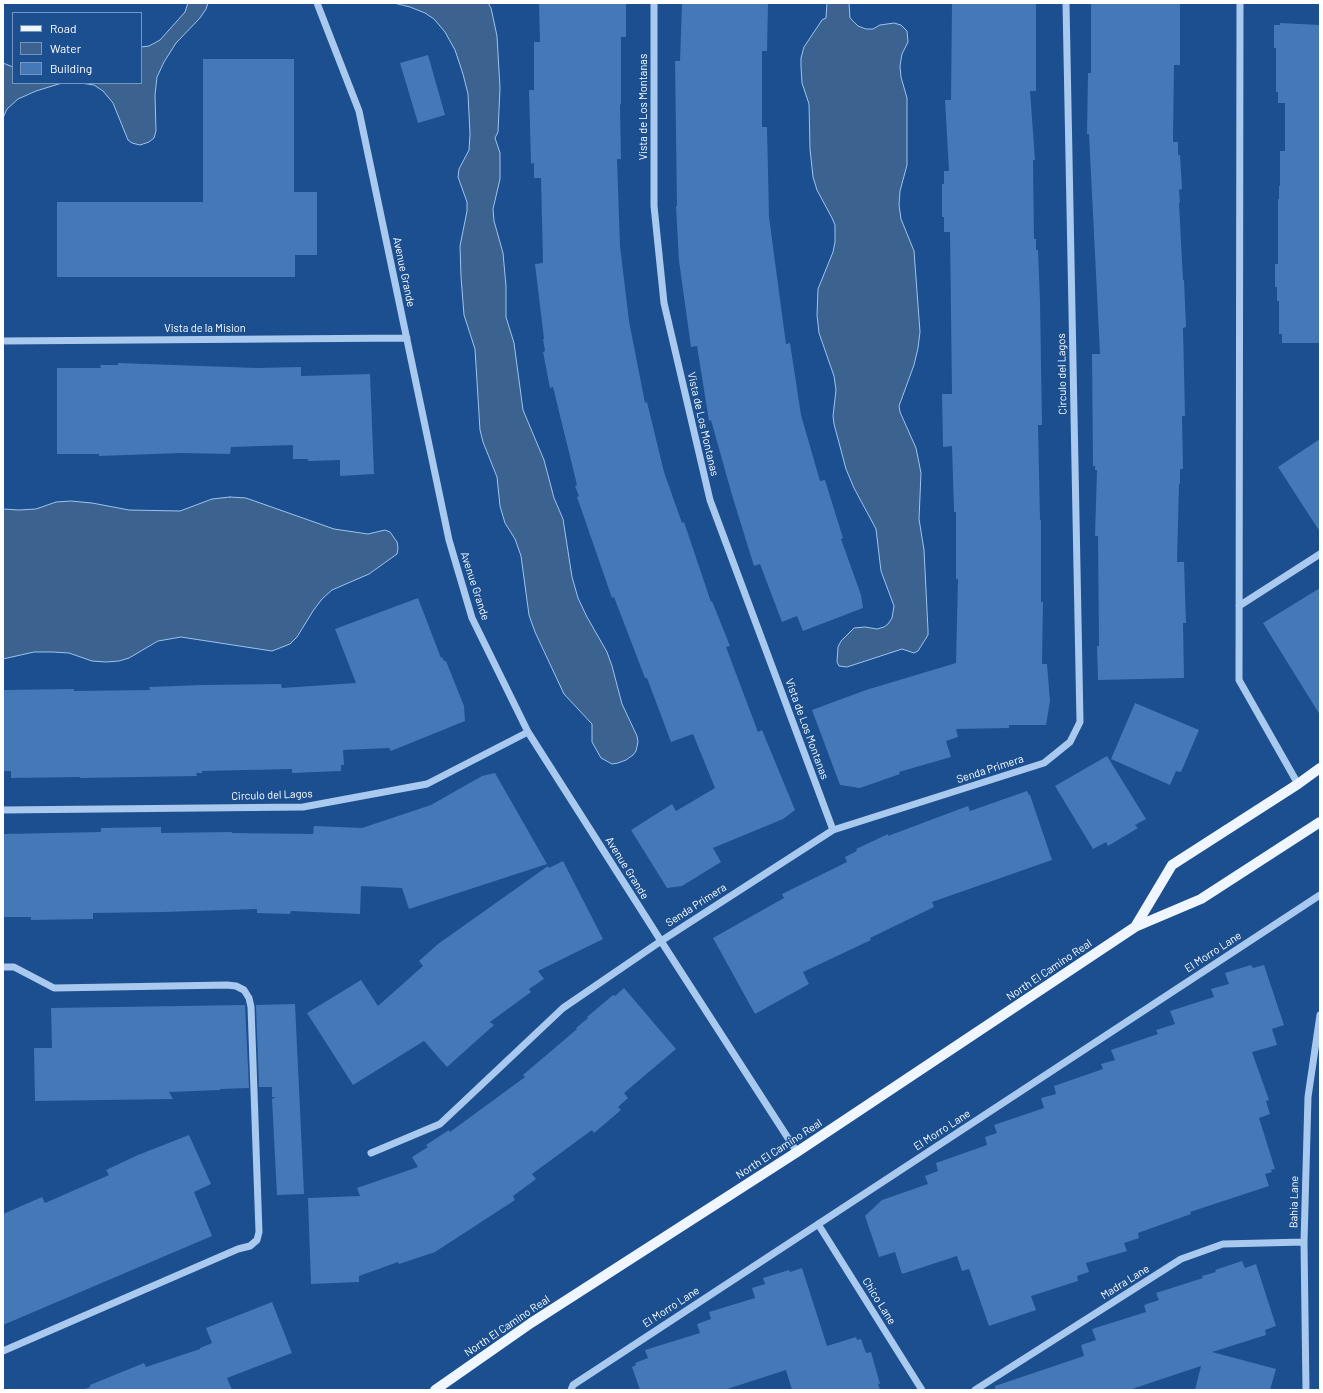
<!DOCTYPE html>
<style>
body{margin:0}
#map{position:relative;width:1323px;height:1393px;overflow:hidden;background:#1b4f8f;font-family:Barlow,sans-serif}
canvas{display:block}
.frame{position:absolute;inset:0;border:4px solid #fff;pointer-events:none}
.legend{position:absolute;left:12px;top:12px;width:130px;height:72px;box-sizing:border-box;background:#1b4f8f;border:1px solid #7695bc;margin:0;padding:5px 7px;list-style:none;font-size:12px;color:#fff}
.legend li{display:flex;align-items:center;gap:8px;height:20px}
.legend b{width:20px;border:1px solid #7695bc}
</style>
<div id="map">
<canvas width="1323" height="1393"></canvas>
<div class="frame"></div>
<ul class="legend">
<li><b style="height:5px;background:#f0f6ff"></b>Road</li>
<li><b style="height:11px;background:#3c6290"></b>Water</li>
<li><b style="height:11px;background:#4478b7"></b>Building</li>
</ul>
</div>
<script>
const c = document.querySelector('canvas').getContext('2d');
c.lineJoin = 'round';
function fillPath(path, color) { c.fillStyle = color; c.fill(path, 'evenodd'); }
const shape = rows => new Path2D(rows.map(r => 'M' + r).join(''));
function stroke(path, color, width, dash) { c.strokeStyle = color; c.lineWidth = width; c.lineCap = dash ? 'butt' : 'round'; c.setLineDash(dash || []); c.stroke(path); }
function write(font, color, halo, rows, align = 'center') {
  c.font = font + ' Barlow,sans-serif'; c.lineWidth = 3; c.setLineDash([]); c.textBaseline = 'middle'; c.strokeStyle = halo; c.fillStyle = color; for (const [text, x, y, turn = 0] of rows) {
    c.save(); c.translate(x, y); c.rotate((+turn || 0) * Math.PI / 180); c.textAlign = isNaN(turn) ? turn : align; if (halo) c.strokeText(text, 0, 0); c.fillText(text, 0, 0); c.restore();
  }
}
const water = shape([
 [188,3,208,3,206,9,200,18,176,43,164,62,157,77,155,95,156,131,154,138,149,142,140,145,132,143,128,140,113,103,103,91,94,85,81,83,141,83,141,47,149,46,160,40,185,12,188,3],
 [394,3,488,3,491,8,497,36,500,88,498,132,495,138,500,153,500,179,493,209,494,221,503,253,506,286,506,317,514,343,523,410,544,460,554,498,563,519,572,577,578,598,587,617,607,652,612,666,622,704,637,736,638,742,636,751,633,755,626,760,618,763,612,764,601,758,592,742,592,724,564,694,535,632,529,615,521,556,515,539,505,523,500,506,497,477,483,442,480,430,475,349,464,315,461,277,460,246,467,211,467,202,458,177,459,169,469,150,470,134,468,94,463,74,455,50,445,32,434,19,425,13,410,7,394,3],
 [827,3,849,3,850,18,858,26,866,29,873,29,880,25,894,23,901,25,907,31,908,42,902,54,900,66,901,77,907,98,907,165,900,191,899,205,901,219,914,251,920,332,918,348,914,365,899,406,900,412,916,448,921,473,919,519,924,550,928,630,928,635,918,651,914,653,902,649,847,667,839,666,837,662,838,647,841,641,854,628,865,627,877,629,884,627,888,624,892,618,894,606,881,571,876,529,854,488,846,469,834,424,833,416,836,390,834,376,819,333,817,315,818,289,833,252,835,242,835,225,832,218,817,190,813,177,810,149,809,104,802,83,801,67,801,58,804,47,822,20,826,18,827,3],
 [3,63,13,67,13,83,62,83,36,91,18,99,7,109,3,118,3,63],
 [230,497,246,498,334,529,368,534,385,530,390,532,397,542,398,548,397,554,369,574,332,590,322,599,313,611,297,637,290,644,272,651,181,637,158,641,129,658,119,661,106,662,92,661,69,653,53,652,34,652,3,659,3,509,19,510,36,509,56,502,71,501,92,503,129,510,180,511,212,499,230,497]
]);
fillPath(water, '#3c6290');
stroke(water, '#9cc4f0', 1);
fillPath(shape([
 [539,3,626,3,626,37,621,37,621,104,620,105,621,159,617,159,620,246,629,321,645,403,647,402,664,472,682,523,684,522,711,602,712,601,730,646,726,647,758,732,762,730,795,810,783,819,713,848,721,862,682,886,667,888,631,830,672,804,676,811,715,788,693,734,671,742,647,678,645,678,614,597,612,598,577,497,579,496,575,486,577,485,553,387,550,388,543,352,545,351,543,339,544,339,535,264,543,263,541,178,534,178,534,163,531,164,529,90,534,90,534,42,540,42],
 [682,3,768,3,767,51,762,51,762,127,767,127,769,217,786,344,790,343,801,415,820,481,825,480,843,538,841,539,861,595,863,608,803,631,797,616,782,622,760,564,754,566,732,495,711,420,709,421,697,346,691,347,679,261,676,206,677,206,675,61,680,61],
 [952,3,1036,3,1036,91,1030,91,1035,160,1033,160,1034,239,1036,239,1036,250,1038,250,1040,301,1042,425,1038,425,1040,520,1041,520,1041,602,1043,602,1042,664,1047,664,1050,701,1046,725,1009,725,1009,728,956,729,958,737,946,741,951,757,899,772,900,774,860,788,840,785,812,710,866,690,956,663,958,579,956,579,956,512,954,512,952,446,943,447,942,394,952,394,950,232,944,232,944,217,942,217,942,184,944,184,944,171,949,171,945,100,951,100],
 [1091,3,1180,3,1180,65,1174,65,1173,142,1178,142,1178,155,1180,155,1182,189,1179,190,1180,203,1179,203,1183,280,1184,280,1186,327,1183,328,1185,416,1182,416,1183,469,1180,469,1180,484,1179,484,1177,562,1184,562,1186,623,1183,623,1184,678,1098,680,1097,646,1099,646,1098,536,1095,536,1097,470,1095,470,1095,466,1093,466,1092,354,1100,354,1089,134,1087,134,1088,73,1091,73],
 [1280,23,1320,25,1320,343,1282,343,1282,334,1279,334,1279,301,1277,301,1277,287,1275,287,1275,264,1278,264,1278,199,1279,199,1279,186,1280,186,1280,151,1285,151,1285,103,1278,103,1278,92,1276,92,1276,48,1274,48,1274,25,1280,25],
 [428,55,445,115,418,123,400,63],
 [203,59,294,59,294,192,317,192,317,255,295,255,295,277,57,277,57,202,203,202],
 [118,363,257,368,301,367,301,376,370,374,374,474,340,476,340,460,308,461,308,459,293,459,293,445,231,447,230,454,181,453,99,456,99,454,57,454,57,368,101,368,100,365,118,365],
 [1320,439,1320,532,1278,467],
 [1320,588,1320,715,1263,623],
 [418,598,441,658,442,657,444,661,446,661,464,706,465,721,391,751,389,748,343,750,344,765,341,765,341,771,292,773,292,769,202,771,202,773,196,773,197,776,80,778,80,777,11,778,11,771,3,771,3,690,74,689,74,691,150,690,149,687,202,685,281,684,282,688,356,683,335,629],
 [1135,703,1199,730,1181,772,1176,771,1170,785,1111,759],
 [1107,756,1146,819,1135,825,1138,828,1108,846,1106,842,1093,849,1055,786],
 [495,773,547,864,409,909,402,888,361,886,360,914,291,911,290,914,257,913,257,909,163,912,93,913,93,919,31,920,31,917,3,917,3,834,101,832,101,828,161,827,161,833,232,832,232,833,313,834,314,826,362,828,431,805,482,776],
 [1027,791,1029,795,1030,795,1052,860,932,902,934,907,870,938,871,940,803,972,809,984,755,1014,713,938,784,898,782,894,847,862,845,857,857,851,856,849,888,834,888,836,968,806,970,811],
 [563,861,603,939,538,971,544,979,529,989,531,992,490,1022,494,1025,447,1067,424,1041,353,1085,307,1013,361,980,378,1006,423,966,419,961,438,944,548,866,549,868],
 [1251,965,1253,968,1264,965,1284,1025,1272,1029,1277,1045,1252,1052,1269,1100,1266,1101,1270,1114,1259,1118,1275,1169,1271,1170,1272,1172,1265,1174,1269,1186,1190,1212,1191,1214,1138,1233,1139,1238,1124,1243,1127,1251,1086,1263,1089,1272,1077,1276,1078,1281,1031,1296,1036,1310,989,1326,969,1269,962,1271,957,1256,902,1274,895,1252,879,1257,865,1216,882,1200,928,1184,925,1176,938,1171,936,1163,987,1145,985,1137,997,1133,994,1125,1044,1108,1041,1098,1056,1094,1054,1086,1103,1069,1101,1064,1115,1060,1111,1050,1158,1034,1156,1030,1175,1024,1170,1011,1214,997,1211,989,1229,984,1225,973],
 [624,988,676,1049,624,1093,628,1098,618,1107,621,1110,594,1133,592,1130,532,1174,536,1179,513,1196,515,1200,435,1252,399,1264,398,1262,359,1276,359,1282,311,1284,308,1198,360,1196,357,1188,418,1167,412,1157,428,1147,426,1145,449,1130,450,1132,525,1077,523,1075,577,1029,576,1028,588,1018,587,1017,613,995,615,996],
 [295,1004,304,1194,277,1195,272,1099,276,1097,272,1097,272,1087,259,1087,256,1005],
 [245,1005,249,1088,220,1089,220,1090,169,1092,173,1099,35,1101,34,1048,52,1048,51,1008],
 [189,1135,211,1184,194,1192,212,1236,3,1325,3,1214,42,1197,45,1203,109,1175,106,1170,138,1155],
 [1242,1261,1245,1268,1256,1264,1276,1326,1265,1330,1266,1335,1212,1352,1276,1369,1270,1390,1195,1390,1201,1366,1129,1390,995,1390,995,1386,1084,1356,1081,1345,1096,1340,1092,1329,1146,1312,1144,1305,1159,1300,1156,1293,1203,1278,1202,1276,1216,1272,1215,1270],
 [802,1268,827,1346,856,1337,857,1340,861,1339,866,1353,871,1352,880,1384,878,1384,880,1390,792,1390,786,1370,724,1390,640,1390,632,1367,636,1365,635,1363,648,1358,645,1350,700,1333,697,1324,711,1319,709,1312,755,1298,752,1288,765,1284,763,1278,789,1270,790,1272],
 [272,1302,292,1353,227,1378,232,1390,82,1390,90,1387,90,1385,144,1363,146,1367,200,1349,200,1348,212,1343,206,1328]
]), '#4478b7');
stroke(shape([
 [317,3,359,111,449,540,472,618,528,732,661,941,797,1152],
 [654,3,654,206,664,303,710,500,833,830],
 [1240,3,1239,680,1298,784],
 [3,341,407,338],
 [1239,606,1320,554],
 [3,810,303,807,427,784,528,732],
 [3,967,14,967,54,988,227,985,236,986,244,990,249,998,251,1007,259,1232,257,1240,250,1246,238,1249,3,1351],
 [371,1153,440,1124,563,1008,661,941,833,830,1044,763,1070,742,1080,722,1066,3],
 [818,1224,922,1390],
 [571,1390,573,1385,576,1383,1320,895],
 [975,1390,1181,1259,1223,1244,1304,1242],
 [1306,1390,1304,1242,1308,1097,1320,1015]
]), '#a9c9ee', 7);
stroke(shape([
 [1135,927,1172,865,1298,784,1320,768],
 [435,1390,531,1323,797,1152,1135,927,1201,899,1320,822]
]), '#f0f6ff', 10);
write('11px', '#fff', '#1b4f8f', [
 ["Vista de Los Montanas",643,107,-90],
 ["Avenue Grande",404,272,78],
 ["Vista de la Mision",205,328],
 ["Circulo del Lagos",1062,374,-91],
 ["Vista de Los Montanas",703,424,77],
 ["Avenue Grande",475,586,72],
 ["Vista de Los Montanas",807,729,70],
 ["Senda Primera",990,769,-18],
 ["Circulo del Lagos",272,795,-2],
 ["Avenue Grande",627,868,58],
 ["Senda Primera",696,905,-33],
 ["El Morro Lane",1213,952,-33],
 ["North El Camino Real",1049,970,-34],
 ["El Morro Lane",942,1130,-33],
 ["North El Camino Real",779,1149,-33],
 ["Bahia Lane",1294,1202,-89],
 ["Madra Lane",1125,1282,-32],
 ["Chico Lane",879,1301,58],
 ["El Morro Lane",671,1307,-33],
 ["North El Camino Real",507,1326,-34]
]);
</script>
